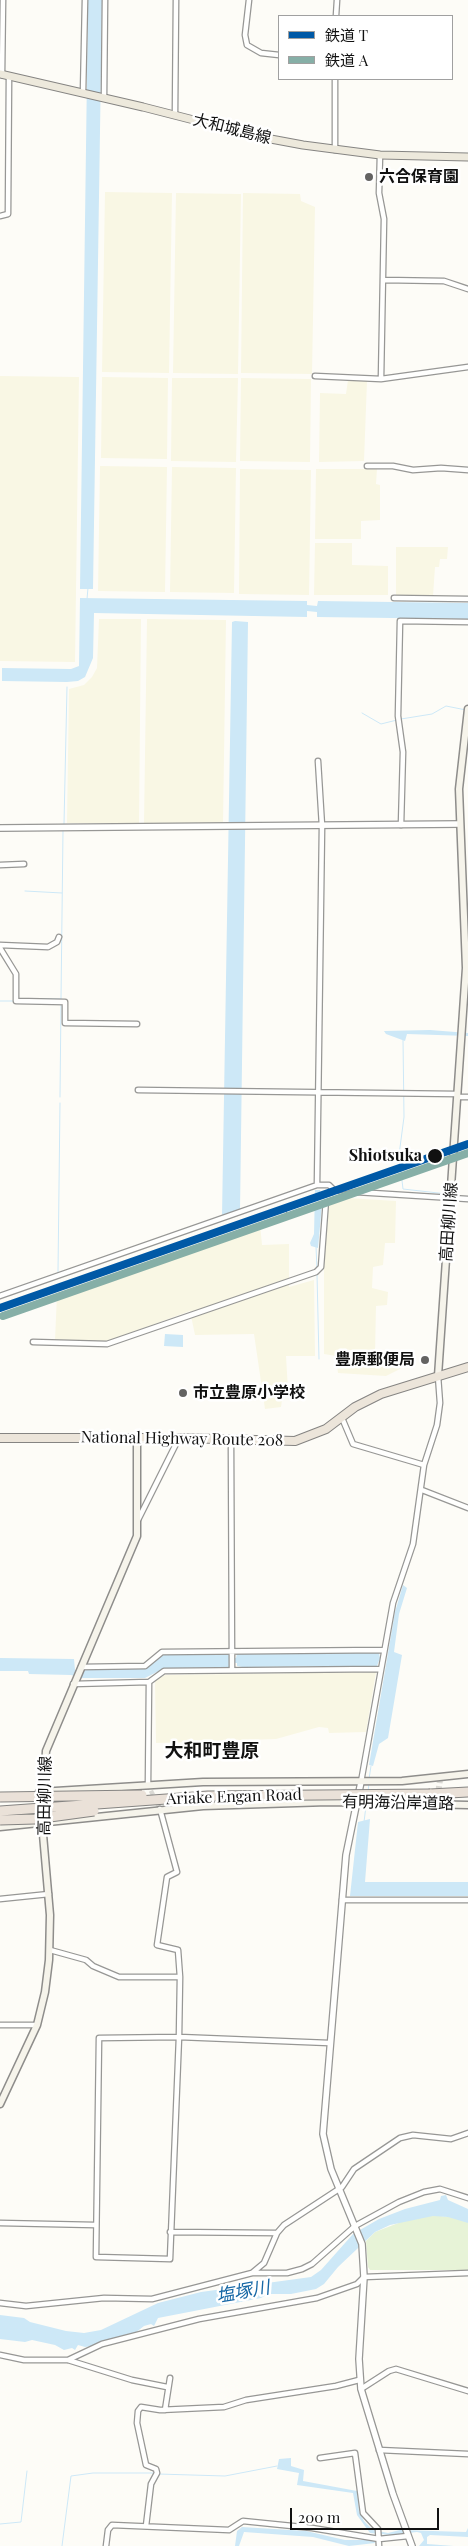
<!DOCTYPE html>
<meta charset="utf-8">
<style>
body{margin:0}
#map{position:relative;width:468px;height:2546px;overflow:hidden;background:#fdfcf7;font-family:"Playfair Display","Noto Sans JP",serif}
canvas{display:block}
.legend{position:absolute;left:278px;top:15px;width:175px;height:65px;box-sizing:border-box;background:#fff;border:1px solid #a0a0a0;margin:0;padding:6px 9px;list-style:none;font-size:15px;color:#111}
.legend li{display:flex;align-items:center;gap:10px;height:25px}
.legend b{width:25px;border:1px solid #a0a0a0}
.scale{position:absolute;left:290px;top:2508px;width:149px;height:22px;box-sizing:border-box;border:2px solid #111;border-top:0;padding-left:6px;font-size:15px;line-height:18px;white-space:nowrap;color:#111;-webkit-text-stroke:4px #fff;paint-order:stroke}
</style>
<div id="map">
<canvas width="468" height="2546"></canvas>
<ul class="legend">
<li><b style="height:6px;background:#0059a6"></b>鉄道 T</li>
<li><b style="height:6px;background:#86afa7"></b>鉄道 A</li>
</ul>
<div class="scale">200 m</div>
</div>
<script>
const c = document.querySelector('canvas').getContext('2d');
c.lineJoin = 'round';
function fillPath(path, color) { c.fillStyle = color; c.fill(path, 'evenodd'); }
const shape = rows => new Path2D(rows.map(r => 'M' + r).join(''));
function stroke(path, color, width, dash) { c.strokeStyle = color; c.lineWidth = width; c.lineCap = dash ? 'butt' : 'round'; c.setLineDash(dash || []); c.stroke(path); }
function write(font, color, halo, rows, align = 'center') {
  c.font = font + ' "Playfair Display","Noto Sans JP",serif'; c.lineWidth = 5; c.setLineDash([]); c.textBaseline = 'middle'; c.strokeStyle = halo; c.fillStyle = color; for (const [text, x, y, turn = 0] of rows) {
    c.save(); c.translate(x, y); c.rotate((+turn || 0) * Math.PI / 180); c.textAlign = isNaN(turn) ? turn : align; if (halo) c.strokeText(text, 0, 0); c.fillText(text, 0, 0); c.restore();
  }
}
fillPath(shape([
 [105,192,172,193,169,373,102,372],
 [176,193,241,194,238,374,173,373],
 [243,193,300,194,301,201,315,207,312,374,241,373],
 [0,376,79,377,75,662,0,661],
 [102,377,168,378,167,459,101,458],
 [172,378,238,378,236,462,171,461],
 [241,378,311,379,310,462,240,461],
 [348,380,367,381,364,461,319,462,320,393,346,394],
 [100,466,167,467,165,592,98,591],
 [172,467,236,468,234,593,170,592],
 [240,469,311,470,309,595,239,594],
 [316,469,377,469,376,484,380,485,380,520,361,521,361,539,315,539],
 [315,543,352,543,352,565,388,566,388,595,314,595],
 [396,547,448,547,447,559,440,559,439,567,435,567,433,596,396,596],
 [99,619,141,619,139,823,67,823,69,689,84,685,92,677,97,668],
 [147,619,226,620,223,824,144,823],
 [347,1198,396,1201,395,1243,385,1243,383,1265,373,1267,372,1288,388,1292,387,1305,376,1306,375,1354,401,1356,402,1368,386,1376,338,1373,336,1356,324,1354,324,1263,328,1204],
 [260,1224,262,1245,289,1244,289,1287,314,1280,315,1356,286,1356,288,1390,283,1392,281,1407,265,1409,254,1334,195,1335,190,1311,106,1342,55,1340,57,1295],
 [376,1672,366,1732,329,1733,328,1728,319,1727,276,1739,156,1743,155,1681,165,1675]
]), '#f9f7e4');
fillPath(shape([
 [422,2214,468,2219,468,2270,370,2270,368,2267,366,2241,375,2232]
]), '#e7f3d7');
fillPath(shape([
 [88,0,102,0,93,589,80,589],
 [80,598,307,601,307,605,317,606,318,601,468,603,468,619,317,617,317,612,307,611,307,617,94,613,93,658,85,677,78,681,67,682,2,681,2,668,71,669,79,666],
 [235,621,248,622,240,1210,222,1216,232,622],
 [430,1030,468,1033,468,1036,407,1034,405,1041,386,1034,384,1031],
 [315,1190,320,1190,322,1204,318,1248,311,1246,310,1243,314,1234],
 [165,1334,183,1335,183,1347,164,1346],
 [403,1585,407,1588,399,1614,394,1652,402,1655,388,1738,379,1744,373,1766,369,1765,395,1612],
 [223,1653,229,1654,229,1658,236,1658,237,1654,242,1653,379,1653,380,1658,377,1666,242,1667,237,1666,237,1663,230,1663,230,1668,165,1668,145,1678,80,1678,71,1675,29,1674,28,1671,0,1671,0,1658,74,1659,75,1670,81,1673,89,1668,145,1667,163,1654],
 [370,1819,365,1882,468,1882,468,1896,350,1896,358,1822],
 [446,2195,448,2200,468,2209,468,2223,448,2217,433,2216,390,2225,375,2232,338,2267,324,2284,316,2289,291,2294,268,2294,261,2298,158,2318,154,2326,151,2324,144,2326,135,2333,101,2345,85,2347,78,2345,75,2350,72,2348,64,2350,55,2345,32,2340,25,2342,0,2339,0,2315,24,2318,30,2322,66,2331,84,2333,101,2330,158,2303,201,2292,311,2277,321,2270,353,2234,379,2219,405,2209,440,2200,441,2196],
 [291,2458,291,2466,304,2470,303,2481,357,2491,359,2511,364,2521,373,2530,388,2533,400,2530,466,2532,468,2528,468,2537,430,2535,427,2537,427,2544,454,2546,419,2546,424,2540,421,2533,417,2532,390,2535,370,2533,357,2515,353,2493,297,2485,299,2473,277,2469,279,2459],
 [242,2527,306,2531,345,2540,374,2540,375,2543,349,2546,313,2537,244,2532,239,2546,235,2546,237,2531]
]), '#cde8f7');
stroke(shape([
 [87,599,88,588],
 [362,713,381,724,397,720],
 [401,719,432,714,446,706,466,710],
 [64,824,67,687],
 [25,891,62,893],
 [18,999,61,999],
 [61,999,63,831],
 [0,1001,14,1001],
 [403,1039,404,1117,399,1155,403,1189,447,1194],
 [60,1097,61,1003],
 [316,1246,317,1270],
 [58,1272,60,1103],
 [317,1274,319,1359],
 [369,1779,371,1766],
 [368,1792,369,1783],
 [364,1822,366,1806],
 [158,2474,225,2476,277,2466],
 [0,2524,21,2522,27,2471],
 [62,2546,71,2476,93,2473,154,2473]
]), '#cde8f7', 1);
stroke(shape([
 [148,1785,160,1809]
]), '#dad9d4', 4.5, [4.5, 2]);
stroke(shape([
 [437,1801,440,1780]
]), '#dad9d4', 6, [6, 3]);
const minor = shape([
 [249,0,245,35,247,45,261,53,279,55],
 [336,16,337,0],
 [2,75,3,0],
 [335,79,335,150],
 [83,93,85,0],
 [104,98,105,0],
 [175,115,176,0],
 [380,155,379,193,384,219,381,379],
 [0,216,8,214,9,76],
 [383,280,444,281,468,289],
 [315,376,381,379,468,367],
 [367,466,393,466,413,470,441,468,468,470],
 [394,598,468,599],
 [401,825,403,752,398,716,400,621,468,622],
 [0,865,24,864],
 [0,945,48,947,57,942,59,937],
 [0,948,16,974,16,1001,65,1002,65,1023,137,1024],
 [138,1090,457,1094],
 [457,1097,468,1097],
 [317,1185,322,826,318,761],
 [289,1211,326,1200],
 [0,1296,317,1185,329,1185,335,1191,336,1197],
 [33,1342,107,1344,316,1272,321,1267,326,1200,336,1197,356,1192,468,1199],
 [342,1418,353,1444,424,1465],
 [231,1441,232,1670],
 [422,1490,468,1508],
 [138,1520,179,1438],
 [81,1667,145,1666,162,1652,384,1650],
 [73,1684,149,1682,164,1671,380,1669],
 [361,1782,393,1603,413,1544,424,1465,437,1425,440,1403,438,1376],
 [148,1785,149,1682],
 [160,1809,177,1872,167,1877,157,1945,178,1950,180,1977,179,2037,170,2259,96,2257,99,2038,179,2037,329,2043],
 [0,1899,49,1894],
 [342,1900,468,1900],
 [50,1950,86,1960,93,1966,119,1977,180,1977],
 [0,2025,37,2025],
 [0,2223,95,2225],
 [170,2232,277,2233],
 [252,2273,264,2263,277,2233,284,2225,342,2187,354,2169,400,2138,413,2135,451,2139,468,2133],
 [0,2303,26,2306,104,2298,152,2299,252,2273,287,2273,302,2269,312,2264,355,2226,399,2202,424,2192,440,2189,468,2198],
 [0,2355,24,2360,68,2360,132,2380,167,2387],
 [68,2360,102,2344,199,2319,317,2298,357,2284,364,2277,468,2273],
 [361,2389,389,2371,396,2369,468,2391],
 [165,2410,170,2378],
 [379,2450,468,2454],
 [320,2458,355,2453,363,2513,378,2529,379,2546],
 [146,2526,151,2484,157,2473,156,2469,146,2465,137,2423,138,2411,141,2407,160,2410,224,2407,246,2400,336,2386,359,2380],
 [106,2546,108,2530,112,2525,229,2530,243,2521,312,2528,379,2539,408,2536]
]);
const tertiary = shape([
 [0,828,460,824],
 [361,1782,346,1855,323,2134,331,2169,362,2244,364,2277,359,2359,361,2389,393,2494,412,2546]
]);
const secondary = shape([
 [438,1376,466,968,459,789,468,709],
 [39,1792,203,1782,402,1781,468,1774],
 [0,1827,203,1806,328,1802,468,1805],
 [0,2104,37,2025,45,1992,49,1960,50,1915,42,1823,46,1751,137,1536,137,1437]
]);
const primary = shape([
 [0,74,143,107,260,137,303,145,380,155,468,157]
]);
const trunk = shape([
 [0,1438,179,1438,295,1441,326,1429,355,1407,381,1394,468,1367]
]);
const motorway = shape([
 [430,1794,468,1792]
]);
stroke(minor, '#979795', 7);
stroke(tertiary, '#979795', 8);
stroke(secondary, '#8e8d8b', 9);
stroke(primary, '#858482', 9);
stroke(trunk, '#858482', 10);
stroke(motorway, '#858482', 11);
stroke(minor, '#fffffe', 4.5);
stroke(tertiary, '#fffffe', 5.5);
stroke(secondary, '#f6f4eb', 6);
stroke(primary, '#ede9dc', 7);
stroke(trunk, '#ece5da', 8);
stroke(motorway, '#eae1d8', 9);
const motorwayBridge = shape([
 [0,1797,142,1795],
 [0,1811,208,1796,430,1794],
 [0,1820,35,1819,94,1811]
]);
stroke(motorwayBridge, '#858482', 11, []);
stroke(motorwayBridge, '#eae1d8', 9);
stroke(shape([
 [0,1308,468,1144]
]), '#0059a6', 8);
stroke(shape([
 [3,1316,468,1153]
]), '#86afa7', 8);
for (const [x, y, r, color] of [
 [369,177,5,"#646362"],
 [435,1156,8,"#111"],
 [425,1360,5,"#646362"],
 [183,1393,5,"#646362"]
]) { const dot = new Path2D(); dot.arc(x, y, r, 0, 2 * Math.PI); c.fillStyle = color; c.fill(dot); stroke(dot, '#fff', 2); }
write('16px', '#111', '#fff', [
 ["大和城島線",232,129,14],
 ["高田柳川線",449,1222,-86],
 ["National Highway Route 208",182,1439,1],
 ["高田柳川線",45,1796,-89],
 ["Ariake Engan Road",234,1797,-2],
 ["有明海沿岸道路",398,1803,1]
]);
write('bold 16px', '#111', '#fff', [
 ["六合保育園",379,177],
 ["豊原郵便局",415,1360,"right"],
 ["市立豊原小学校",193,1393]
], 'left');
write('bold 16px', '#111', '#fff', [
 ["Shiotsuka",422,1156]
], 'right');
write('italic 18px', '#1768a6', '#fff', [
 ["塩塚川",243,2292,-10]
]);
write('bold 19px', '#111', '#fff', [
 ["大和町豊原",212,1751]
]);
</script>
